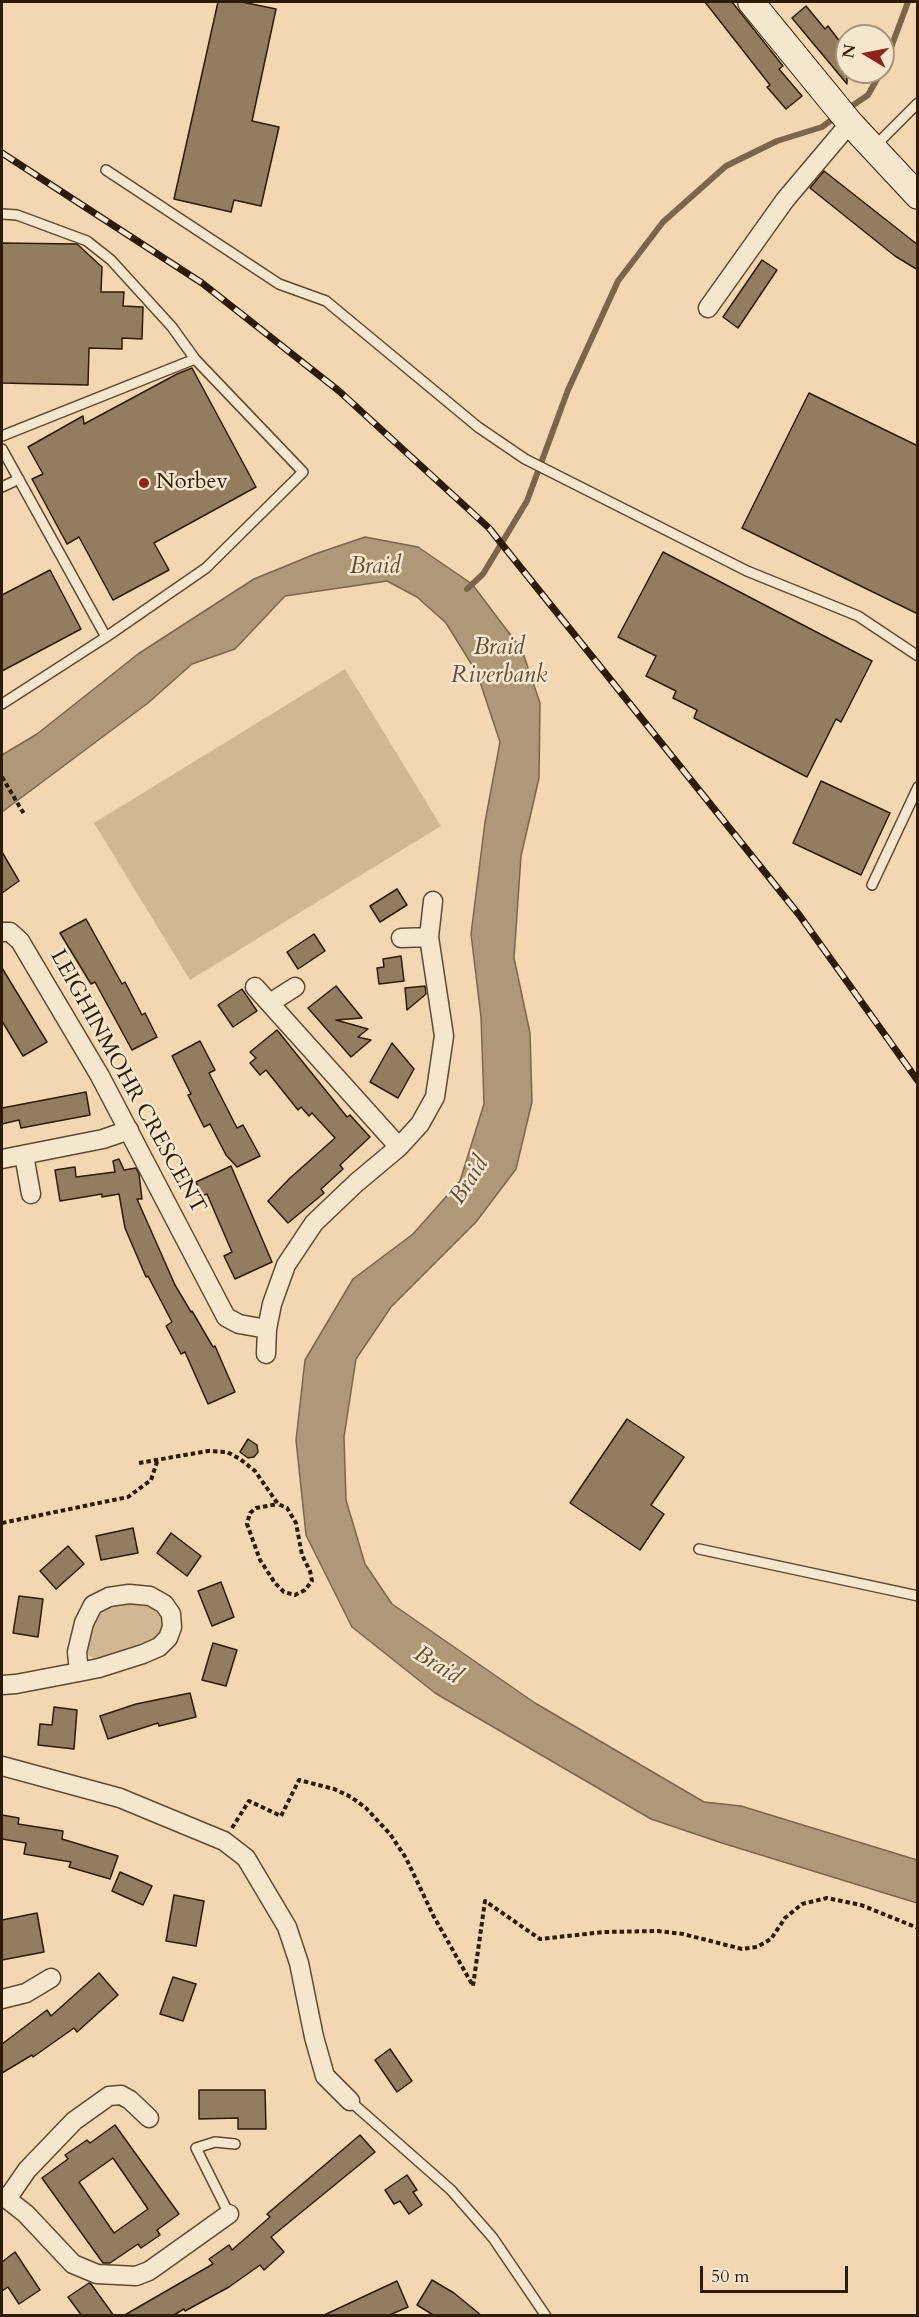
<!DOCTYPE html>
<style>
body{margin:0}
#map{position:relative;width:919px;height:2317px;overflow:hidden;background:#f1d8b3;font-family:Cardo,serif}
canvas{display:block}
.frame{position:absolute;inset:0;border:3px solid #2e1b05;pointer-events:none}
.north{position:absolute;left:835px;top:24px;width:60px;height:60px;box-sizing:border-box;background:#f6e6ce;border:2px solid #a6957e;border-radius:50%;rotate:280deg;font-size:16px;font-weight:700;line-height:24px;text-align:center;color:#2e1b05}
.north::after{content:'';display:block;margin:auto;width:21px;height:27px;background:#8f2418;clip-path:polygon(50% 0,100% 100%,50% 72%,0 100%)}
.scale{position:absolute;left:700px;top:2266px;width:148px;height:27px;box-sizing:border-box;border:3px solid #2e1b05;border-top:0;padding-left:8px;font-size:18px;line-height:21px;white-space:nowrap;color:#2e1b05;-webkit-text-stroke:4px #f6e6ce;paint-order:stroke}
</style>
<div id="map">
<canvas width="919" height="2317"></canvas>
<div class="frame"></div>
<div class="north">N</div>
<div class="scale">50 m</div>
</div>
<script>
const c = document.querySelector('canvas').getContext('2d');
c.lineJoin = 'round';
function fillPath(path, color) { c.fillStyle = color; c.fill(path, 'evenodd'); }
const shape = rows => new Path2D(rows.map(r => 'M' + r).join(''));
function stroke(path, color, width, dash) { c.strokeStyle = color; c.lineWidth = width; c.lineCap = dash ? 'butt' : 'round'; c.setLineDash(dash || []); c.stroke(path); }
function write(font, color, halo, rows, align = 'center') {
  c.font = font + ' Cardo,serif'; c.lineWidth = 5; c.setLineDash([]); c.textBaseline = 'middle'; c.strokeStyle = halo; c.fillStyle = color; for (const [text, x, y, turn = 0] of rows) {
    c.save(); c.translate(x, y); c.rotate((+turn || 0) * Math.PI / 180); c.textAlign = isNaN(turn) ? turn : align; if (halo) c.strokeText(text, 0, 0); c.fillText(text, 0, 0); c.restore();
  }
}
fillPath(shape([
 [345,669,441,826,190,980,94,823],
 [128,1602,152,1606,162,1617,163,1623,161,1630,149,1643,108,1656,94,1658,89,1656,86,1651,92,1623,98,1613,105,1607]
]), '#d0b895');
const water = shape([
 [365,537,418,547,472,584,522,650,540,703,539,778,521,856,514,958,530,1033,532,1102,516,1169,476,1222,391,1307,356,1359,344,1437,346,1500,365,1564,392,1604,535,1703,704,1802,741,1806,917,1860,917,1903,722,1843,651,1819,435,1693,352,1627,306,1535,296,1440,305,1360,353,1279,413,1234,460,1181,484,1104,481,1017,471,934,485,822,500,742,477,673,446,623,417,597,387,581,285,596,235,649,192,664,148,703,2,812,2,755,37,734,138,654,254,579,315,554,365,537]
]);
fillPath(water, '#af9878');
stroke(water, '#7b664a', 1.5);
stroke(shape([
 [883,69,908,2],
 [846,110,868,95,881,72],
 [467,589,483,574,527,501,568,390,618,281,663,222,726,166,777,141,822,127,837,116]
]), '#7b664a', 6);
const building = shape([
 [218,2,242,2,276,9,252,121,279,127,261,206,234,200,231,212,174,199,218,2],
 [705,2,732,2,783,66,779,69,802,96,786,109,767,87,770,85,705,2],
 [806,6,825,29,828,26,847,51,847,84,792,18,806,6],
 [824,171,918,245,918,270,895,256,810,188,824,171],
 [2,243,77,244,102,267,101,292,124,292,123,306,143,307,142,339,122,338,122,349,89,348,88,385,2,383,2,243],
 [762,260,777,270,738,328,723,317,762,260],
 [192,368,256,487,154,543,169,570,113,600,79,537,67,544,32,479,43,474,28,447,83,416,84,424,177,374,192,368],
 [809,393,918,446,918,614,742,528,809,393],
 [663,552,872,661,841,722,836,719,807,777,694,718,697,710,673,698,676,691,646,676,656,656,618,637,663,552],
 [50,570,81,629,2,671,2,595,50,570],
 [821,781,890,813,861,875,793,843,821,781],
 [2,852,19,881,2,893,2,852],
 [397,889,407,905,380,922,370,906,397,889],
 [86,919,122,984,125,982,142,1015,145,1013,157,1037,132,1050,95,982,91,984,60,933,86,919],
 [314,934,325,951,298,969,287,952,314,934],
 [401,956,404,981,379,984,377,968,384,967,383,959,401,956],
 [2,968,47,1042,23,1056,2,1021,2,968],
 [336,986,362,1018,336,1020,368,1029,358,1037,371,1040,351,1057,308,1008,336,986],
 [425,986,426,994,407,1010,405,988,425,986],
 [242,989,257,1011,233,1027,218,1005,242,989],
 [277,1030,347,1117,350,1115,370,1137,340,1165,343,1169,321,1189,324,1193,288,1223,268,1201,289,1179,335,1138,312,1113,309,1116,301,1107,298,1110,266,1070,260,1075,250,1063,256,1058,250,1052,277,1030],
 [200,1041,215,1070,209,1073,237,1128,243,1125,260,1156,237,1167,226,1155,210,1124,204,1127,188,1095,191,1094,172,1056,200,1041],
 [392,1043,414,1069,398,1098,370,1082,392,1043],
 [86,1092,90,1115,21,1128,19,1120,2,1124,2,1108,86,1092],
 [119,1159,124,1170,136,1168,139,1174,142,1199,137,1199,175,1285,191,1312,192,1311,213,1347,215,1346,235,1392,208,1404,185,1352,181,1354,166,1326,172,1322,148,1276,146,1277,125,1228,119,1194,102,1197,102,1194,60,1201,55,1170,75,1167,76,1177,115,1172,113,1161,119,1159],
 [231,1166,272,1262,235,1279,224,1256,232,1252,207,1194,202,1196,196,1182,231,1166],
 [627,1419,684,1457,651,1505,664,1514,640,1550,570,1503,627,1419],
 [248,1439,257,1445,258,1452,254,1457,248,1458,240,1452,248,1439],
 [133,1528,138,1553,101,1560,96,1536,133,1528],
 [171,1533,201,1556,187,1576,157,1553,171,1533],
 [68,1546,84,1564,56,1589,40,1571,68,1546],
 [221,1582,234,1617,212,1626,198,1591,221,1582],
 [19,1596,43,1599,38,1637,13,1633,19,1596],
 [213,1643,237,1650,226,1686,202,1680,213,1643],
 [190,1693,196,1717,159,1726,158,1723,108,1739,100,1716,136,1704,190,1693],
 [54,1707,77,1710,74,1749,38,1745,40,1724,52,1725,54,1707],
 [2,1815,19,1818,18,1824,63,1831,62,1839,118,1856,110,1879,69,1867,71,1862,24,1854,26,1843,2,1839,2,1815],
 [120,1872,152,1886,143,1905,112,1891,120,1872],
 [174,1895,204,1901,196,1946,166,1941,174,1895],
 [37,1913,44,1952,2,1960,2,1920,37,1913],
 [99,1973,118,1995,77,2032,74,2028,33,2057,32,2055,2,2073,2,2044,47,2010,51,2016,99,1973],
 [173,1977,196,1984,183,2021,160,2014,173,1977],
 [390,2049,412,2081,397,2092,375,2060,390,2049],
 [199,2090,265,2090,266,2129,238,2129,238,2118,199,2119,199,2090],
 [115,2125,179,2214,157,2230,160,2235,141,2248,138,2244,110,2263,103,2263,42,2178,68,2159,65,2155,87,2140,90,2143,115,2125],
 [113,2158,148,2209,114,2233,79,2182,113,2158],
 [360,2135,375,2152,271,2237,284,2252,264,2270,260,2265,229,2287,185,2311,184,2309,172,2316,123,2316,213,2264,209,2259,229,2245,232,2250,270,2217,267,2214,360,2135],
 [407,2175,417,2190,413,2192,422,2205,409,2214,400,2201,394,2204,385,2190,407,2175],
 [15,2252,40,2290,19,2304,8,2287,2,2291,2,2262,15,2252],
 [432,2280,454,2293,482,2316,435,2316,417,2305,432,2280],
 [397,2281,408,2307,387,2316,322,2316,397,2281],
 [89,2283,91,2284,114,2316,82,2316,68,2297,89,2283]
]);
fillPath(building, '#937d5f');
stroke(building, '#2e1b05', 1.5);
const service = shape([
 [875,146,918,103],
 [106,170,279,284,326,301,478,427,525,459,747,571,858,616,918,656],
 [2,214,17,215,87,241,111,260,172,327,195,359],
 [2,436,195,359,303,472,206,568,106,637,2,704],
 [2,449,106,637],
 [2,487,19,479],
 [872,885,918,787],
 [699,1549,918,1596],
 [350,2101,451,2190,493,2238,546,2316],
 [229,2214,196,2148,215,2142,235,2144]
]);
const minor = shape([
 [708,308,785,200,850,123],
 [2,932,10,932,20,941,100,1076,226,1317,239,1324,267,1329],
 [401,938,429,937],
 [255,987,399,1147],
 [270,1003,295,987],
 [24,1155,31,1194],
 [2,1159,103,1139,129,1130],
 [266,1354,267,1329,272,1304,286,1265,314,1223,356,1183,399,1147,420,1124,435,1097,444,1036,429,937,433,901],
 [2,1685,16,1684,79,1672,99,1668,143,1654,159,1647,168,1638,172,1627,171,1614,164,1604,150,1596,129,1594,109,1597,93,1605,84,1623,77,1652,79,1672],
 [2,1766,120,1798,224,1841,246,1858,287,1927,299,1963,314,2037,325,2076,350,2101],
 [2,1999,26,1993,51,1978],
 [149,2118,130,2100,121,2095,109,2096,74,2121,27,2170,7,2199,26,2214,73,2264,97,2274,117,2275,136,2276,149,2271,229,2214]
]);
const secondary = shape([
 [751,2,850,123,918,196]
]);
stroke(service, '#5f4a30', 12);
stroke(minor, '#5f4a30', 21);
stroke(secondary, '#2e1b05', 28);
stroke(shape([
 [2,777,24,814],
 [139,1463,208,1451,227,1452,240,1459,255,1471,278,1504,287,1508,296,1523,302,1555,310,1571,312,1581,305,1590,295,1595,284,1592,275,1583,260,1560,247,1524,250,1513,256,1508,278,1504],
 [2,1523,128,1497,151,1480,158,1459],
 [232,1828,249,1801,281,1816,299,1780,334,1789,351,1797,366,1808,390,1834,406,1858,433,1915,473,1986,485,1901,540,1939,604,1932,658,1931,683,1934,742,1949,757,1947,771,1939,785,1918,802,1904,827,1898,861,1905,918,1928]
]), '#2e1b05', 4, [4.5, 3]);
stroke(service, '#f6e6ce', 9);
stroke(minor, '#f6e6ce', 18);
stroke(secondary, '#f6e6ce', 26);
const rail = shape([
 [2,153,202,283,339,391,489,528,800,916,918,1081]
]);
stroke(rail, '#2e1b05', 7);
stroke(rail, '#f6e6ce', 4.5, [14]);
for (const [x, y, r, color] of [
 [144,483,6,"#8f2418"]
]) { const dot = new Path2D(); dot.arc(x, y, r, 0, 2 * Math.PI); c.fillStyle = color; c.fill(dot); stroke(dot, '#f6e6ce', 2); }
write('22px', '#2e1b05', '#f6e6ce', [
 ["Norbev",156,483]
], 'left');
write('22px', '#2e1b05', '#f6e6ce', [
 ["LEIGHINMOHR CRESCENT",127,1082,61]
]);
write('italic 24px', '#624d33', '#f6e6ce', [
 ["Braid",375,567],
 ["Braid",499,648],
 ["Riverbank",499,676],
 ["Braid",470,1181,-57],
 ["Braid",437,1666,32]
]);
</script>
